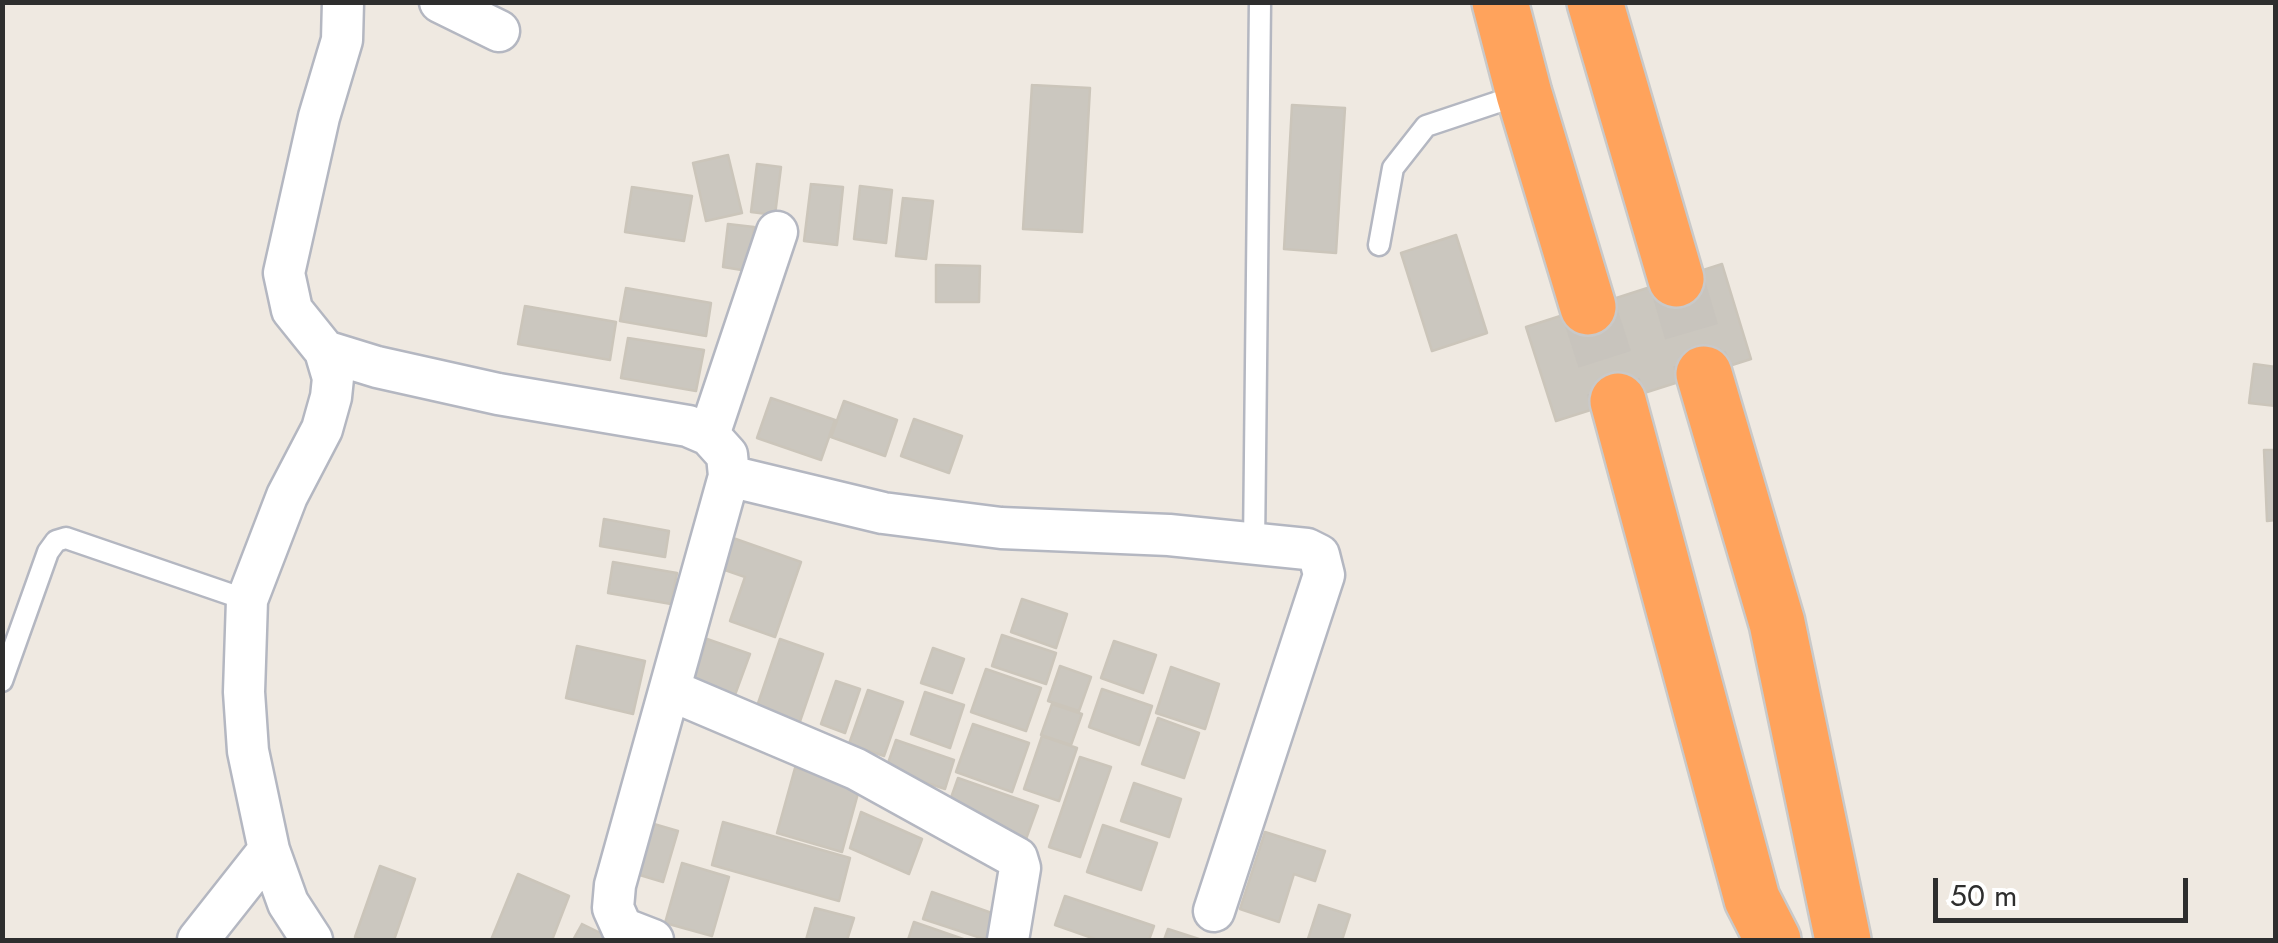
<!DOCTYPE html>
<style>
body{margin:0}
#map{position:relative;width:2278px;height:943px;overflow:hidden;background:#efe9e1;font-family:Jost,sans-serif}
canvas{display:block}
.frame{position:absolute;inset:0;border:5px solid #2e2e2e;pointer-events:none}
.scale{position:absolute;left:1933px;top:878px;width:255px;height:45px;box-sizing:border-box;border:5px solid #2e2e2e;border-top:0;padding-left:12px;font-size:30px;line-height:35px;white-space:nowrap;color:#2e2e2e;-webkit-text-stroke:8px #fff;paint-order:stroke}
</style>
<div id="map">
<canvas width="2278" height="943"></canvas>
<div class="frame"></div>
<div class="scale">50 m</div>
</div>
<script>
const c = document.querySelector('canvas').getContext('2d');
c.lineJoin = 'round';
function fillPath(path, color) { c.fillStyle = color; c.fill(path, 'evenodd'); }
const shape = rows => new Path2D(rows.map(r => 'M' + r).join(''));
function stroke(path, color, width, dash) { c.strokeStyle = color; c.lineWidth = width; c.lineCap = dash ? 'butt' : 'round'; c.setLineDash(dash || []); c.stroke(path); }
const building = shape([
 [1032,85,1090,88,1082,232,1023,229,1032,85],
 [1292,105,1345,108,1336,253,1284,249,1292,105],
 [728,155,742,213,706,221,693,163,728,155],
 [757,164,781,167,775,215,751,212,757,164],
 [811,184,843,187,837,245,804,241,811,184],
 [860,186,892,190,886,243,854,239,860,186],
 [632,187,692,196,684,241,625,232,632,187],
 [903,198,933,201,926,259,896,256,903,198],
 [728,224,754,227,748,271,723,267,728,224],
 [1456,235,1487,333,1432,351,1401,253,1456,235],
 [1722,264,1751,359,1556,421,1526,327,1722,264],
 [936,265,980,266,979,302,936,302,936,265],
 [626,288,711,303,706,336,620,321,626,288],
 [525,306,616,322,610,360,518,344,525,306],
 [628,338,704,350,696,391,621,378,628,338],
 [2254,364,2276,367,2276,406,2249,403,2254,364],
 [771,398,835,420,821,460,757,438,771,398],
 [844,401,897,420,885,456,831,437,844,401],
 [914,419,962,436,949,473,901,456,914,419],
 [2264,450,2276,450,2276,520,2267,521,2264,450],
 [604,519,669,531,665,557,600,546,604,519],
 [733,538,801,562,775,637,730,621,745,577,722,569,733,538],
 [613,562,677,573,671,604,608,593,613,562],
 [1022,599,1067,614,1056,648,1011,632,1022,599],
 [1002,635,1056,653,1046,684,992,666,1002,635],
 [707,639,750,654,732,703,690,689,707,639],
 [780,639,823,654,795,736,752,721,780,639],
 [1114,641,1156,655,1143,693,1101,678,1114,641],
 [577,646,645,661,633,714,566,698,577,646],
 [933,648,964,659,952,693,921,683,933,648],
 [1060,666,1091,677,1079,711,1048,701,1060,666],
 [1171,667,1219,684,1205,729,1156,713,1171,667],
 [986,669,1041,688,1026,731,971,712,986,669],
 [836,681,860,689,845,733,821,724,836,681],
 [1102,689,1152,706,1139,745,1089,727,1102,689],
 [868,690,903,702,884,756,849,744,868,690],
 [925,692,964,705,950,748,911,734,925,692],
 [1052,704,1082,714,1071,745,1041,735,1052,704],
 [1158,718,1199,733,1184,778,1142,764,1158,718],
 [973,724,1029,743,1012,792,956,772,973,724],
 [1042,736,1077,748,1059,801,1024,789,1042,736],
 [896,740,954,760,945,789,886,769,896,740],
 [1080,757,1111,767,1080,857,1049,847,1080,757],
 [795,768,860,786,842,852,777,833,795,768],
 [958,778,1038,806,1026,839,946,812,958,778],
 [1134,783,1181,799,1169,837,1121,821,1134,783],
 [861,812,922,839,909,874,850,848,861,812],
 [647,822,678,831,663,882,633,873,647,822],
 [723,822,850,858,839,901,712,865,723,822],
 [1103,825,1157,843,1141,890,1087,872,1103,825],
 [1265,832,1325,851,1315,881,1294,874,1279,922,1240,909,1265,832],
 [682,863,729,877,712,936,665,923,682,863],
 [380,866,415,879,394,940,365,940,355,937,380,866],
 [518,874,569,896,552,940,491,940,518,874],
 [932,892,1006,918,999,940,987,940,923,919,932,892],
 [1065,896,1154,926,1149,940,1098,940,1055,925,1065,896],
 [1319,905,1350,915,1342,940,1308,939,1319,905],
 [815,908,854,918,847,940,806,940,815,908],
 [914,922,966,940,908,940,914,922],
 [582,924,615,940,573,940,582,924],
 [1168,929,1202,940,1164,940,1168,929]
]);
fillPath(building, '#cbc7bf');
stroke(building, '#cbc5ba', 2.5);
stroke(shape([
 [1676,279,1704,374],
 [1588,307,1618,401]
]), '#c8c4bd', 55, [55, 28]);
const service = shape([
 [1379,245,1393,168,1426,126,1522,94],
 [1254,546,1260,2],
 [2,681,48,552,56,541,66,538,247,600]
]);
const minor = shape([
 [440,2,499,31],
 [325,351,377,367,498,394,688,426,709,435,727,455,729,476,615,885,613,908,622,928,653,940],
 [709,435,777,232],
 [729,476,883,513,1001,528,1169,535,1307,549,1319,555,1324,575,1214,911],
 [670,690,856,769,1017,858,1020,868,1008,940],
 [198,940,269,850],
 [312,940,288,903,269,850,248,751,244,692,247,600,287,496,322,429,331,397,333,378,325,351,292,310,284,273,319,117,342,40,343,2]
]);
const motorway = shape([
 [1500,2,1524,94,1588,307],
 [1595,2,1676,279],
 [1704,374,1777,623,1843,940],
 [1618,401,1752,899,1773,940]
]);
stroke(service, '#b4b7c1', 25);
stroke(minor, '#b4b7c1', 45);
stroke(motorway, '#c9c9c9', 60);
stroke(service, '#fff', 20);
stroke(minor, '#fff', 40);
stroke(motorway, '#ffa35c', 55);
</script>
